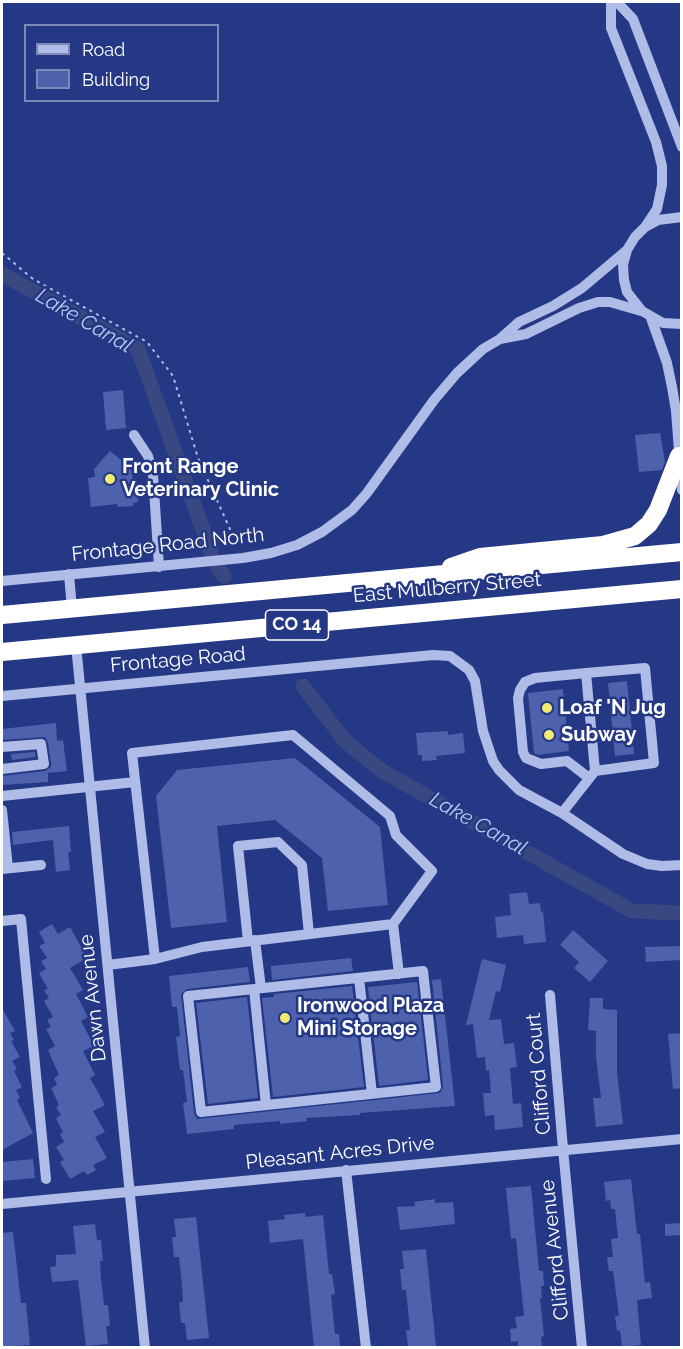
<!DOCTYPE html>
<style>
body{margin:0}
#map{position:relative;width:683px;height:1349px;overflow:hidden;background:#253885;font-family:Raleway,sans-serif}
canvas{display:block}
.frame{position:absolute;inset:0;border:3px solid #fff;pointer-events:none}
.legend{position:absolute;left:24px;top:24px;width:195px;height:78px;box-sizing:border-box;background:#253885;border:2px solid #7c88b6;margin:0;padding:8px 10px;list-style:none;font-size:18px;color:#fff}
.legend li{display:flex;align-items:center;gap:12px;height:30px}
.legend b{width:30px;border:2px solid #7c88b6}
</style>
<div id="map">
<canvas width="683" height="1349"></canvas>
<div class="frame"></div>
<ul class="legend">
<li><b style="height:8px;background:#afbce8"></b>Road</li>
<li><b style="height:16px;background:#4d61ad"></b>Building</li>
</ul>
</div>
<script>
const c = document.querySelector('canvas').getContext('2d');
c.lineJoin = 'round';
const shape = rows => new Path2D(rows.map(r => 'M' + r).join(''));
function stroke(path, color, width, dash) { c.strokeStyle = color; c.lineWidth = width; c.lineCap = dash ? 'butt' : 'round'; c.setLineDash(dash || []); c.stroke(path); }
function fillPath(path, color) { c.fillStyle = color; c.fill(path, 'evenodd'); }
function write(font, color, halo, rows, align = 'center') {
  c.font = font + ' Raleway,sans-serif'; c.lineWidth = 5; c.setLineDash([]); c.textBaseline = 'middle'; c.strokeStyle = halo; c.fillStyle = color; for (const [text, x, y, turn = 0] of rows) {
    c.save(); c.translate(x, y); c.rotate((+turn || 0) * Math.PI / 180); c.textAlign = isNaN(turn) ? turn : align; if (halo) c.strokeText(text, 0, 0); c.fillText(text, 0, 0); c.restore();
  }
}
stroke(shape([
 [2,274,138,349,211,552],
 [218,568,224,576],
 [303,686,345,741,382,771,632,911,682,913]
]), '#3a4881', 15);
fillPath(shape([
 [123,390,126,428,106,430,103,392],
 [660,433,665,462,662,470,639,472,635,435],
 [110,451,131,468,133,482,136,481,138,502,133,503,133,506,118,507,117,504,91,507,88,478,95,477,94,469],
 [627,681,634,754,615,756,608,683],
 [563,689,569,751,538,755,534,753,528,693],
 [56,723,57,741,63,740,67,771,48,773,48,782,2,785,2,776,45,771,51,767,51,763,48,743,45,737,2,740,2,729],
 [448,731,448,735,463,733,465,753,436,756,437,760,422,761,422,755,418,755,416,733],
 [35,752,35,757,12,760,11,754],
 [295,758,380,827,388,905,328,911,322,858,275,820,217,826,227,922,171,928,156,796,177,770],
 [69,826,71,852,68,852,70,870,56,872,53,840,13,845,12,832],
 [527,892,529,904,540,903,541,912,543,911,546,942,524,944,523,935,497,938,495,917,511,915,509,894],
 [52,924,58,934,70,927,87,958,70,968,83,990,76,994,88,1017,81,1021,94,1046,83,1051,95,1075,90,1078,105,1105,93,1111,105,1132,95,1137,107,1158,93,1165,96,1170,87,1175,84,1171,70,1179,60,1162,64,1160,56,1147,64,1142,60,1134,63,1132,56,1118,61,1115,56,1107,59,1105,51,1088,57,1085,54,1078,59,1075,48,1050,55,1046,46,1029,51,1027,47,1020,53,1017,44,1001,49,998,44,990,48,989,39,973,46,969,41,961,47,958,39,946,45,943,39,932],
 [573,930,608,961,590,982,574,968,579,962,560,945],
 [681,946,681,960,646,962,645,947],
 [351,958,353,971,272,980,271,966],
 [482,959,506,965,500,992,496,991,489,1020,501,1019,504,1044,514,1043,517,1067,510,1068,513,1104,521,1103,523,1127,495,1130,494,1115,485,1116,483,1093,491,1093,489,1070,486,1071,485,1057,477,1058,473,1024,466,1025],
 [248,967,250,982,187,989,181,994,194,1113,197,1119,440,1093,443,1086,432,980,441,979,455,1106,360,1113,360,1115,306,1118,307,1121,280,1124,280,1121,234,1125,234,1129,187,1134,183,1103,187,1102,183,1070,180,1070,176,1037,180,1036,177,1007,172,1007,169,976],
 [417,982,428,1080,379,1086,368,987],
 [352,986,364,1087,273,1097,262,998,274,997,274,994],
 [247,997,258,1098,208,1104,196,1003],
 [590,998,603,998,603,1009,617,1010,617,1072,623,1124,596,1127,593,1098,601,1098,596,1056,596,1031,588,1030],
 [2,1008,15,1031,10,1033,14,1040,11,1041,20,1057,12,1061,17,1069,14,1071,22,1087,16,1090,20,1098,17,1100,33,1133,2,1150],
 [681,1033,681,1088,673,1089,668,1034],
 [33,1159,35,1178,2,1181,2,1162],
 [631,1179,637,1234,640,1234,645,1283,650,1282,652,1298,637,1300,641,1345,622,1347,620,1330,617,1331,615,1316,619,1316,613,1271,609,1271,607,1257,613,1257,611,1239,618,1238,615,1209,611,1209,610,1200,606,1201,604,1182],
 [531,1186,539,1271,543,1271,544,1286,541,1286,542,1298,540,1298,544,1336,541,1337,542,1347,518,1347,518,1341,511,1342,510,1329,517,1328,515,1317,524,1316,516,1238,511,1239,506,1188],
 [435,1199,435,1203,453,1202,455,1224,400,1230,397,1207,415,1206,414,1202],
 [305,1213,305,1217,323,1215,329,1274,332,1274,335,1294,331,1295,335,1334,339,1334,340,1347,314,1347,303,1239,270,1243,268,1221,285,1219,284,1215],
 [196,1217,209,1338,187,1340,185,1323,181,1323,179,1302,183,1302,182,1285,179,1257,174,1257,172,1237,176,1237,174,1219],
 [681,1223,681,1235,665,1236,665,1224],
 [95,1224,97,1240,101,1240,103,1261,100,1261,101,1279,104,1305,108,1305,110,1326,106,1326,108,1344,86,1346,78,1280,52,1282,50,1267,56,1266,56,1255,76,1254,73,1226],
 [13,1232,21,1303,26,1303,30,1345,3,1347,2,1233],
 [426,1249,436,1347,408,1347,406,1330,410,1330,406,1290,402,1290,400,1269,404,1269,402,1251]
]), '#4d61ad');
stroke(shape([
 [2,253,33,279,147,342,173,376,198,458,238,547]
]), '#afbce8', 2, [3, 4.5]);
stroke(shape([
 [611,2,611,28,656,142,662,166,662,185,657,209,645,227],
 [617,2,633,19,682,147],
 [682,217,658,220,645,227,635,237,627,250,623,265,624,280,627,292,642,311,663,323,682,324],
 [651,318,667,363,672,387,676,411,682,490],
 [500,339,526,334,579,308,598,302,610,302,641,311],
 [134,435,148,456,153,474,159,567],
 [69,574,72,609],
 [2,581,243,558,271,553,297,545,322,532,352,510,367,493,434,400,457,373,483,349,500,339,519,322,553,306,582,288,627,250],
 [76,645,145,1348],
 [586,673,535,678,525,682,520,690,518,698,523,752,526,758,541,764,567,761,589,778],
 [2,696,433,655,450,656,469,670,475,681,483,731,493,761,499,770,519,790,562,813,623,854,647,864,662,866,682,865],
 [2,747,41,744,44,764,2,769],
 [2,796,135,782],
 [2,810,8,868],
 [562,813,595,771,586,673,645,668,654,763,595,771],
 [2,869,41,865],
 [2,921,21,919,46,1179],
 [393,924,399,974],
 [255,940,261,988],
 [248,941,238,846,278,842,302,865,309,934],
 [108,965,155,959,202,947,393,924,432,871,396,835,390,816,293,735,132,753,155,959],
 [423,971,436,1087,201,1112,188,996,423,971],
 [359,978,372,1094],
 [254,989,266,1105],
 [550,995,563,1149,582,1348],
 [346,1170,366,1348],
 [2,1204,682,1139]
]), '#afbce8', 10);
stroke(shape([
 [451,567,480,557,603,545,635,536,649,524,658,510,679,456],
 [2,615,682,552],
 [2,652,682,589]
]), '#fff', 18);
for (const [x, y, r, color] of [
 [110,479,6,"#f2eb73"],
 [547,708,6,"#f2eb73"],
 [549,735,6,"#f2eb73"],
 [285,1018,6,"#f2eb73"]
]) { const dot = new Path2D(); dot.arc(x, y, r, 0, 2 * Math.PI); c.fillStyle = color; c.fill(dot); stroke(dot, '#253885', 2); }
for (const [x, y, w] of [
 [297,625,63]
]) { const box = new Path2D(); box.roundRect(x - w / 2, y - 15, w, 30, 4.5); c.fillStyle = '#253885'; c.fill(box); stroke(box, '#fff', 1.5); }
write('bold 18px', '#fff', null, [
 ["CO 14",297,625]
]);
write('bold 20px', '#fff', '#253885', [
 ["Front Range",122,467],
 ["Veterinary Clinic",122,490],
 ["Loaf 'N Jug",559,708],
 ["Subway",561,735],
 ["Ironwood Plaza",297,1006],
 ["Mini Storage",297,1029]
], 'left');
write('20px', '#fff', '#253885', [
 ["Frontage Road North",168,545,-6],
 ["East Mulberry Street",447,588,-5],
 ["Frontage Road",178,660,-5],
 ["Dawn Avenue",93,998,-96],
 ["Clifford Court",539,1074,-95],
 ["Pleasant Acres Drive",340,1153,-6],
 ["Clifford Avenue",555,1250,-96]
]);
write('italic 21px', '#bbc6f0', '#253885', [
 ["Lake Canal",84,321,30],
 ["Lake Canal",478,824,29]
]);
</script>
